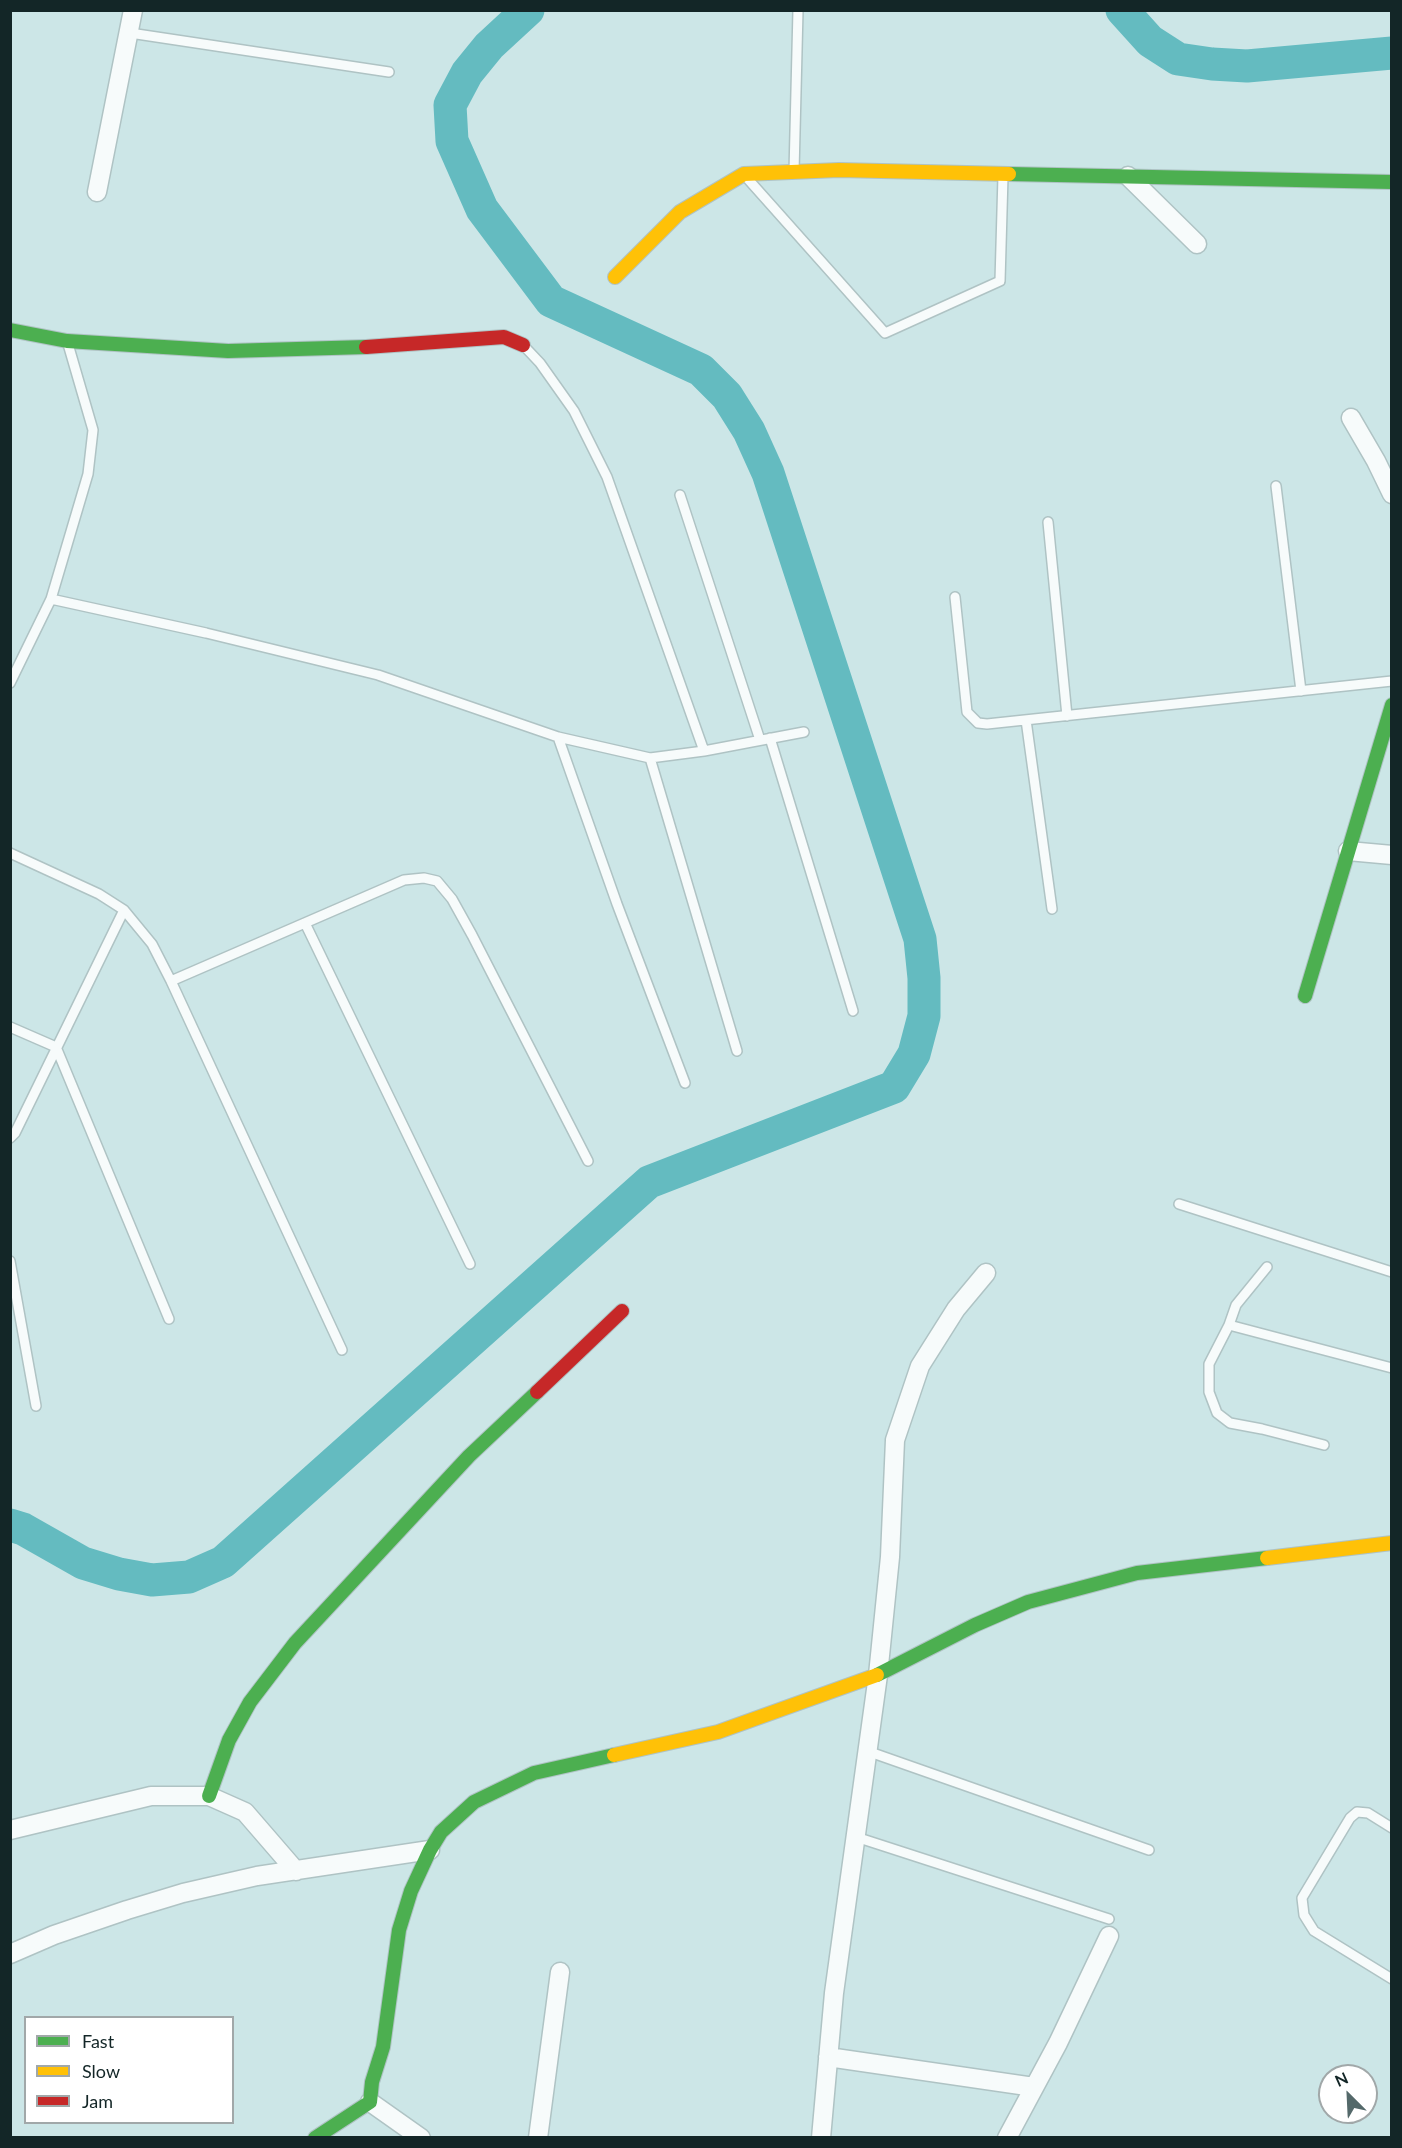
<!DOCTYPE html>
<style>
body{margin:0}
#map{position:relative;width:1402px;height:2148px;overflow:hidden;background:#cce6e7;font-family:Lato,sans-serif}
canvas{display:block}
.frame{position:absolute;inset:0;border:12px solid #132627;pointer-events:none}
.legend{position:absolute;left:24px;top:2016px;width:210px;height:108px;box-sizing:border-box;background:#fff;border:2px solid #a1a8a9;margin:0;padding:8px 10px;list-style:none;font-size:18px;color:#132627}
.legend li{display:flex;align-items:center;gap:12px;height:30px}
.legend b{width:30px;border:2px solid #a1a8a9}
.north{position:absolute;left:1318px;top:2064px;width:60px;height:60px;box-sizing:border-box;background:#fff;border:2px solid #a1a8a9;border-radius:50%;rotate:336deg;font-size:16px;font-weight:700;line-height:24px;text-align:center;color:#132627}
.north::after{content:'';display:block;margin:auto;width:21px;height:27px;background:#54696a;clip-path:polygon(50% 0,100% 100%,50% 72%,0 100%)}
</style>
<div id="map">
<canvas width="1402" height="2148"></canvas>
<div class="frame"></div>
<ul class="legend">
<li><b style="height:8px;background:#4caf50"></b>Fast</li>
<li><b style="height:8px;background:#ffc107"></b>Slow</li>
<li><b style="height:8px;background:#c62828"></b>Jam</li>
</ul>
<div class="north">N</div>
</div>
<script>
const c = document.querySelector('canvas').getContext('2d');
c.lineJoin = 'round';
const shape = rows => new Path2D(rows.map(r => 'M' + r).join(''));
function stroke(path, color, width, dash) { c.strokeStyle = color; c.lineWidth = width; c.lineCap = dash ? 'butt' : 'round'; c.setLineDash(dash || []); c.stroke(path); }
stroke(shape([
 [1122,10,1150,41,1178,59,1212,64,1247,66,1392,53],
 [10,1525,23,1529,83,1563,119,1574,152,1580,189,1577,223,1562,649,1182,894,1087,914,1054,924,1016,924,978,920,939,768,473,749,431,727,396,701,370,551,301,482,209,452,141,450,105,467,73,489,46,528,10]
]), '#64bbc0', 33);
const lane = shape([
 [130,33,389,72],
 [794,172,798,10],
 [747,178,885,333,1000,281,1003,176],
 [523,345,540,363,574,411,607,477,704,751],
 [1276,486,1301,691],
 [680,495,760,740],
 [1048,522,1067,716],
 [955,597,967,712,978,723,987,724,1392,681],
 [51,599,88,474,93,430,68,344],
 [10,683,51,599,206,633,378,675,558,737,650,758,704,751,804,732],
 [1026,720,1052,909],
 [558,737,617,904,685,1083],
 [770,738,853,1011],
 [650,758,737,1051],
 [10,853,99,894,124,910,152,944,171,981,342,1350],
 [305,923,470,1264],
 [171,981,404,880,424,878,437,881,452,899,472,935,588,1161],
 [10,1027,56,1047,169,1319],
 [10,1138,15,1133,124,910],
 [1179,1204,1392,1272],
 [10,1261,36,1406],
 [1267,1267,1236,1305,1229,1325,1392,1368],
 [1229,1325,1209,1364,1209,1392,1217,1413,1230,1423,1262,1429,1324,1445],
 [867,1751,1149,1850],
 [1392,1828,1368,1813,1357,1812,1350,1818,1302,1898,1304,1915,1314,1931,1392,1979],
 [856,1837,1109,1919]
]);
const street = shape([
 [1128,176,1197,244],
 [97,192,133,10],
 [1351,418,1376,461,1392,494],
 [1348,851,1392,855],
 [10,1830,151,1796,209,1796,245,1812,296,1871],
 [10,1954,54,1935,127,1910,183,1893,257,1876,430,1850],
 [828,2057,1034,2087],
 [370,2102,421,2138],
 [538,2138,560,1972],
 [821,2138,834,1993,878,1675,890,1557,895,1440,920,1366,956,1309,986,1273],
 [1007,2138,1058,2043,1109,1936]
]);
const fast = shape([
 [1009,174,1392,182],
 [10,330,67,341,228,351,366,347],
 [1305,996,1392,705],
 [877,1675,975,1625,1028,1602,1137,1573,1267,1558],
 [209,1796,229,1740,250,1702,295,1643,469,1456,537,1392],
 [315,2138,370,2102,372,2082,383,2047,399,1930,411,1891,430,1850,441,1832,474,1802,534,1773,614,1755]
]);
const slow = shape([
 [615,277,680,212,744,174,839,170,1009,174],
 [1267,1558,1392,1543],
 [614,1755,718,1732,877,1675]
]);
const jam = shape([
 [366,347,504,337,523,345],
 [537,1392,622,1311]
]);
stroke(lane, '#afc3c4', 12);
stroke(street, '#afc3c4', 21);
stroke(fast, '#afc3c4', 16);
stroke(slow, '#afc3c4', 16);
stroke(jam, '#afc3c4', 16);
stroke(lane, '#f7fbfb', 9);
stroke(street, '#f7fbfb', 18);
stroke(fast, '#4caf50', 14);
stroke(slow, '#ffc107', 14);
stroke(jam, '#c62828', 14);
</script>
